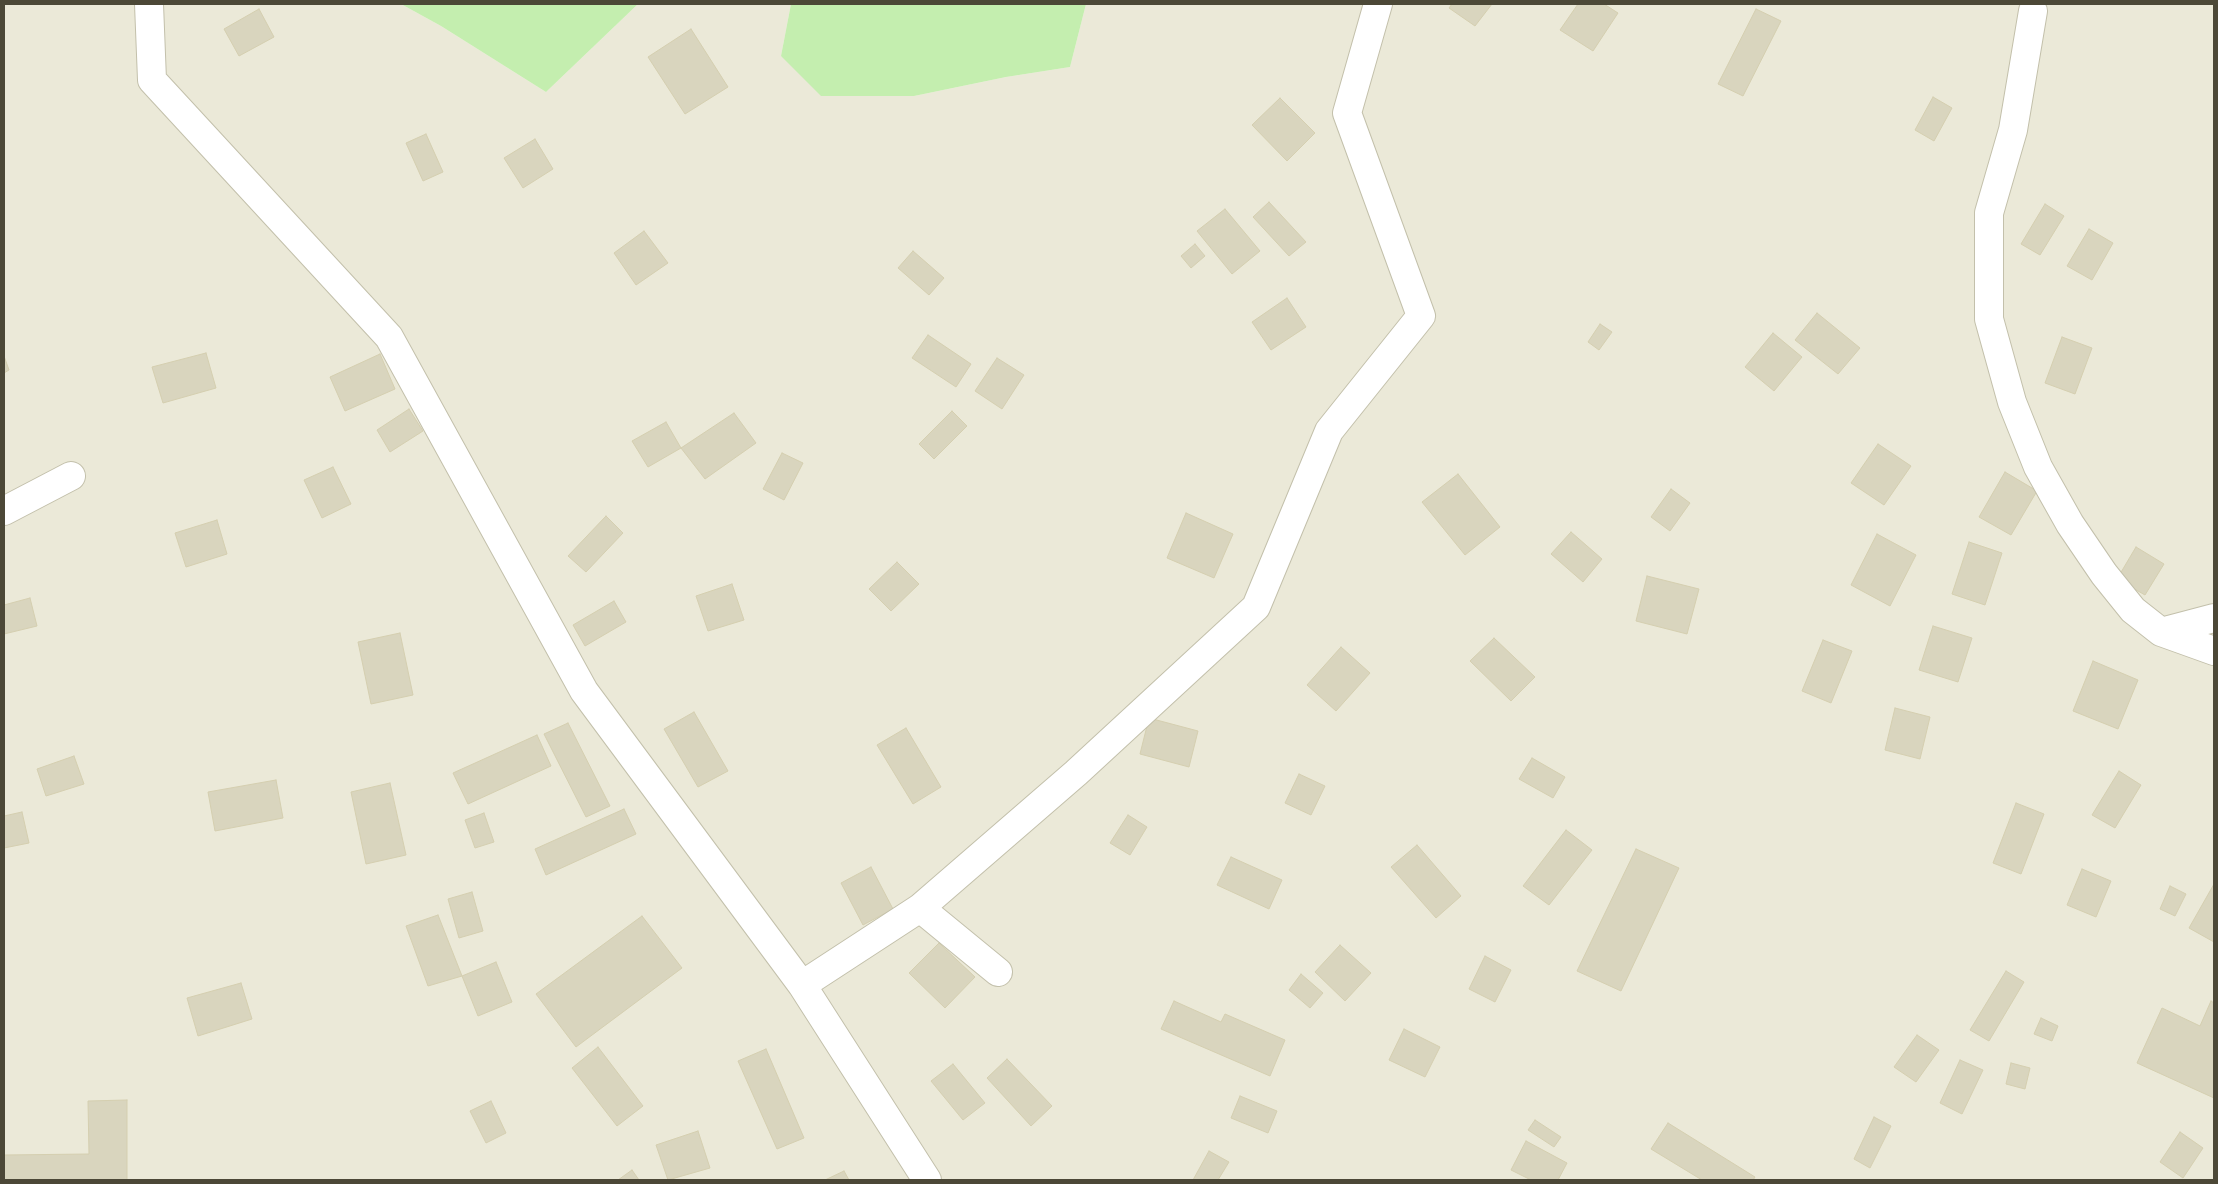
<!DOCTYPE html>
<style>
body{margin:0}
#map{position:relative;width:2218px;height:1184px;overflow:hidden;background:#f6f5ea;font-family:Montserrat,sans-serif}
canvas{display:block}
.frame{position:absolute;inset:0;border:5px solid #4c4837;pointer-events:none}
</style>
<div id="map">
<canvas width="2218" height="1184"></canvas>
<div class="frame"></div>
</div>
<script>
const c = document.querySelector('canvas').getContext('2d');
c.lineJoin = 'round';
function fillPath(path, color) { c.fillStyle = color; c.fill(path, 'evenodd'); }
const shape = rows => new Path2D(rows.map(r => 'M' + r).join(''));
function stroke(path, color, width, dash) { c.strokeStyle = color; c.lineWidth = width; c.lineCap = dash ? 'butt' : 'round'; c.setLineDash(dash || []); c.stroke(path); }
fillPath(shape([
 [4,4,401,4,441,26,546,92,638,4,791,4,781,56,914,96,1006,77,1070,67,1086,4,2214,4,2214,1180,4,1180]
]), '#ebe9d8');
fillPath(shape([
 [401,4,638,4,546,92,441,26],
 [791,4,1086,4,1070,67,1006,77,914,96,821,96,781,56]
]), '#c4eeaf');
const building = shape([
 [1452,4,1492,4,1475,26,1449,8,1452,4],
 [1578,4,1604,4,1618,13,1593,51,1560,30,1578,4],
 [259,9,274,37,239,56,224,29,259,9],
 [1756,9,1781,21,1743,96,1718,84,1756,9],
 [691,29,728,87,685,114,648,57,691,29],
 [1933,97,1952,108,1934,141,1915,130,1933,97],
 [1280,98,1315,133,1287,161,1252,125,1280,98],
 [426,134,443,172,423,181,406,143,426,134],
 [535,139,553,169,523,188,504,158,535,139],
 [1269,202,1306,242,1289,256,1253,217,1269,202],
 [2045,204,2064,216,2040,255,2021,244,2045,204],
 [1225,209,1260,251,1232,274,1197,231,1225,209],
 [2089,229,2113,243,2092,280,2067,266,2089,229],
 [644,231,668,263,636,285,614,253,644,231],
 [1195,244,1205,256,1191,268,1181,256,1195,244],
 [913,251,944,278,929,295,898,268,913,251],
 [1287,298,1306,327,1271,350,1252,322,1287,298],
 [1817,313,1860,348,1838,374,1795,340,1817,313],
 [1600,324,1612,332,1599,350,1588,342,1600,324],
 [1773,333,1802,357,1774,391,1745,367,1773,333],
 [928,335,971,364,956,387,912,358,928,335],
 [2062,337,2092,348,2075,394,2045,383,2062,337],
 [206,353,216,388,163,403,152,367,206,353],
 [380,354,395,389,345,411,330,377,380,354],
 [4,356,9,370,4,373,4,356],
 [997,358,1024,375,1002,409,975,391,997,358],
 [409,409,423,431,390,452,377,430,409,409],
 [952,411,967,426,934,459,919,444,952,411],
 [734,413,756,443,705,479,681,448,734,413],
 [666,422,681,448,648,467,632,441,666,422],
 [1878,444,1911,466,1884,505,1851,483,1878,444],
 [782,453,803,463,784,500,763,489,782,453],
 [333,467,351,504,322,518,304,480,333,467],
 [2005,472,2037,491,2011,535,1979,517,2005,472],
 [1458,474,1500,527,1465,555,1422,502,1458,474],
 [1671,489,1690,503,1670,531,1651,517,1671,489],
 [1186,513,1233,534,1214,578,1167,558,1186,513],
 [606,516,623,533,586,572,568,556,606,516],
 [217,520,227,554,186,567,175,533,217,520],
 [1571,532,1602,559,1583,582,1551,554,1571,532],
 [1877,534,1916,555,1890,606,1851,585,1877,534],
 [1969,542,2002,553,1985,605,1952,594,1969,542],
 [2136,547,2164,564,2145,595,2117,579,2136,547],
 [897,562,919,584,891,611,869,589,897,562],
 [1647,576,1699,589,1687,634,1636,621,1647,576],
 [732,584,744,620,708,631,696,596,732,584],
 [30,598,37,626,4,634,4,605,30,598],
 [614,601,626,622,585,646,573,625,614,601],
 [1933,626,1972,638,1958,682,1919,670,1933,626],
 [400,633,413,695,371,704,358,642,400,633],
 [1494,638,1535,677,1511,701,1470,661,1494,638],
 [1823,640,1852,651,1831,703,1802,691,1823,640],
 [1341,647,1370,673,1336,711,1307,685,1341,647],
 [2093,661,2138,680,2118,729,2073,711,2093,661],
 [1895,708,1930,717,1920,759,1885,750,1895,708],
 [694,712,728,771,698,787,664,729,694,712],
 [1149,718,1198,731,1189,767,1140,754,1149,718],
 [568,723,610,806,586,817,544,734,568,723],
 [906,728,941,787,913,804,877,745,906,728],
 [537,735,551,766,468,804,453,773,537,735],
 [74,756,84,784,46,796,37,769,74,756],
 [1532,758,1565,777,1553,798,1519,779,1532,758],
 [2119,771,2141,785,2115,828,2092,815,2119,771],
 [1299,774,1325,786,1311,815,1285,803,1299,774],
 [276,780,283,818,215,831,208,792,276,780],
 [390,783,406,855,366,864,351,792,390,783],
 [2016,803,2044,814,2021,874,1993,863,2016,803],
 [624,809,636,834,546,875,535,849,624,809],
 [22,812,29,843,4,848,4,816,22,812],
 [484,813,494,842,475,848,465,820,484,813],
 [1128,815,1147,827,1130,855,1110,843,1128,815],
 [1566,830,1592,850,1549,905,1523,886,1566,830],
 [1417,845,1461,896,1436,918,1391,867,1417,845],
 [1636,849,1679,868,1621,991,1577,971,1636,849],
 [1231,857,1282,880,1269,909,1217,885,1231,857],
 [871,867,893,909,863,925,841,883,871,867],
 [2082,869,2111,881,2096,917,2067,905,2082,869],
 [2214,884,2214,942,2189,928,2214,884],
 [2170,886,2186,894,2175,916,2160,909,2170,886],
 [472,892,483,931,459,938,448,899,472,892],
 [438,915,462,976,428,986,406,926,438,915],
 [642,916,682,968,576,1047,536,994,642,916],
 [939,943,975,977,945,1008,909,973,939,943],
 [1340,945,1371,973,1345,1001,1315,972,1340,945],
 [1485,956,1511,970,1495,1002,1469,989,1485,956],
 [496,962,512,1002,478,1016,462,976,496,962],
 [2006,971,2024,982,1989,1041,1970,1030,2006,971],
 [1301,974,1323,993,1310,1008,1289,990,1301,974],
 [241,983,252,1019,198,1036,187,998,241,983],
 [1174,1001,1221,1022,1225,1014,1285,1040,1270,1076,1161,1029,1174,1001],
 [2211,1001,2214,1003,2214,1098,2137,1063,2162,1008,2200,1026,2211,1001],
 [2041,1018,2058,1026,2052,1041,2034,1034,2041,1018],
 [1404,1029,1440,1047,1425,1077,1389,1060,1404,1029],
 [1917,1035,1939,1050,1916,1082,1894,1067,1917,1035],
 [598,1047,643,1106,617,1126,572,1068,598,1047],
 [766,1049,804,1138,777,1149,738,1061,766,1049],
 [1007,1059,1052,1106,1031,1126,987,1078,1007,1059],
 [1960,1060,1983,1070,1962,1114,1940,1103,1960,1060],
 [2011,1063,2030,1068,2025,1089,2006,1084,2011,1063],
 [953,1064,985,1103,963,1120,931,1081,953,1064],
 [1240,1096,1277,1111,1268,1133,1231,1118,1240,1096],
 [127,1100,127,1180,4,1180,4,1155,89,1154,88,1101,127,1100],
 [491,1101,506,1133,486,1143,470,1111,491,1101],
 [1874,1117,1891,1126,1870,1168,1854,1159,1874,1117],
 [1535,1120,1561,1137,1554,1147,1528,1130,1535,1120],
 [1668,1123,1755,1177,1753,1180,1702,1180,1651,1149,1668,1123],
 [698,1131,710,1168,668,1180,656,1145,698,1131],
 [2180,1132,2203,1148,2183,1178,2160,1162,2180,1132],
 [1526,1141,1567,1163,1558,1180,1531,1180,1511,1170,1526,1141],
 [1209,1151,1229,1162,1218,1180,1193,1180,1209,1151],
 [632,1170,639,1180,618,1180,632,1170],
 [844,1171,849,1180,825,1180,844,1171]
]);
fillPath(building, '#d9d5be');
stroke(building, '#d5cfb0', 1);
const street = shape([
 [149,4,152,80,389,337,584,691,802,985,927,1180],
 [2033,11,2013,130,1989,213,1989,319,2012,402,2038,467,2070,524,2104,574,2133,610,2161,632,2214,651],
 [4,511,71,476],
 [2161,632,2214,618],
 [920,908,998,972],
 [802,985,920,908,1076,773,1256,607,1329,431,1421,316,1347,113,1378,4]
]);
stroke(street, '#c3c0ab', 30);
stroke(street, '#fff', 28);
</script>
